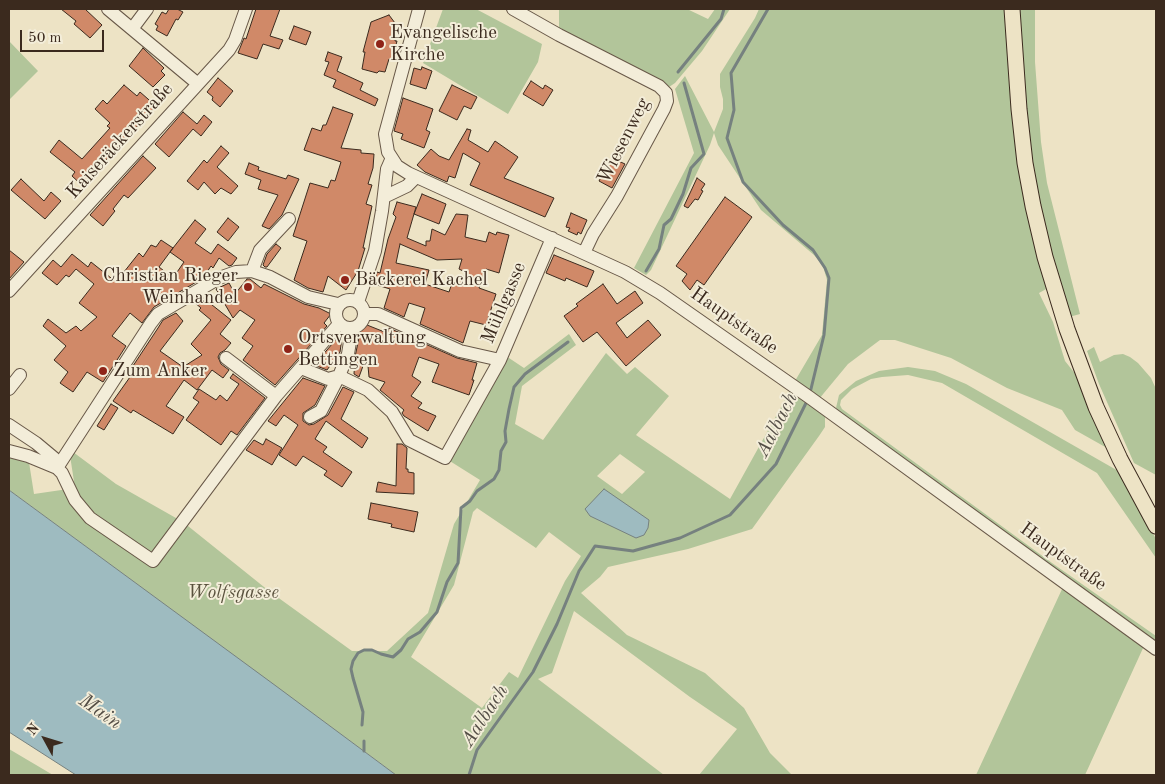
<!DOCTYPE html>
<meta charset="utf-8">
<style>
body{margin:0}
#map{position:relative;width:1165px;height:784px;overflow:hidden;background:#ede3c5;font-family:"Old Standard TT",serif}
canvas{display:block}
.frame{position:absolute;inset:0;border:10px solid #3b2a1e;pointer-events:none}
.north{position:absolute;left:20px;top:714px;width:50px;height:50px;-webkit-text-stroke:4px #f3edd9;paint-order:stroke;rotate:309deg;font-size:14px;font-weight:700;line-height:20px;text-align:center;color:#3b2a1e}
.north::after{content:'';display:block;margin:auto;width:18px;height:22px;background:#3b2a1e;clip-path:polygon(50% 0,100% 100%,50% 72%,0 100%)}
.scale{position:absolute;left:20px;top:30px;width:84px;height:22px;box-sizing:border-box;border:2px solid #3b2a1e;border-top:0;padding-left:6px;font-size:15px;line-height:18px;white-space:nowrap;color:#3b2a1e;-webkit-text-stroke:4px #f3edd9;paint-order:stroke}
</style>
<div id="map">
<canvas width="1165" height="784"></canvas>
<div class="frame"></div>
<div class="north">N</div>
<div class="scale">50 m</div>
</div>
<script>
const c = document.querySelector('canvas').getContext('2d');
c.lineJoin = 'round';
function fillPath(path, color) { c.fillStyle = color; c.fill(path, 'evenodd'); }
const shape = rows => new Path2D(rows.map(r => 'M' + r).join(''));
function stroke(path, color, width, dash) { c.strokeStyle = color; c.lineWidth = width; c.lineCap = dash ? 'butt' : 'round'; c.setLineDash(dash || []); c.stroke(path); }
function write(font, color, halo, rows, align = 'center') {
  c.font = font + ' "Old Standard TT",serif'; c.lineWidth = 4; c.setLineDash([]); c.textBaseline = 'middle'; c.strokeStyle = halo; c.fillStyle = color; for (const [text, x, y, turn = 0] of rows) {
    c.save(); c.translate(x, y); c.rotate((+turn || 0) * Math.PI / 180); c.textAlign = isNaN(turn) ? turn : align; if (halo) c.strokeText(text, 0, 0); c.fillText(text, 0, 0); c.restore();
  }
}
fillPath(shape([
 [443,9,476,9,542,44,538,62,508,114,423,63],
 [559,9,687,9,708,19,715,9,730,9,702,51,675,83,669,87,559,29],
 [759,9,1007,9,1048,288,1039,293,1053,322,1065,361,1077,376,1107,448,1075,430,1062,410,1007,388,951,358,895,340,880,340,848,364,819,399,795,381,822,335,827,280,823,266,814,255,761,210,718,145,714,133,710,145,651,270,646,275,634,268,694,153,675,89,685,76,714,132,723,109,723,99,720,87,720,74,755,18],
 [1019,9,1035,9,1035,62,1041,142,1047,183,1080,314,1069,317,1058,280,1039,203,1030,150,1024,106],
 [9,41,38,71,9,100],
 [569,334,576,345,522,386,515,424,543,440,606,353,627,374,635,367,669,396,636,435,730,499,791,389,825,415,825,427,819,436,752,529,688,549,608,567,600,577,581,593,627,635,705,673,744,708,770,753,792,775,699,775,737,729,690,697,574,611,552,673,538,679,664,775,396,775,9,490,9,451,28,456,34,494,75,488,69,449,116,484,183,522,269,591,352,651,387,651,428,613,454,524,480,480,445,458,503,354,524,368],
 [620,454,645,472,622,494,597,476],
 [477,508,536,548,549,532,581,556,565,581,518,678,509,672,482,708,411,657,454,585,473,512],
 [1094,347,1100,362,1114,355,1123,354,1130,357,1138,363,1151,378,1156,389,1156,475,1134,463,1099,384,1087,351],
 [908,367,935,371,966,384,1120,472,1156,539,1156,558,1097,473,942,383,908,375,882,377,871,379,852,389,841,400,840,405,842,409,1052,563,1156,636,1156,641,839,411,836,408,839,395,856,381,879,371],
 [1063,587,1144,646,1085,775,976,775],
 [9,749,53,775,9,775]
]), '#b2c59a');
const water = shape([
 [604,489,649,520,648,528,644,535,636,538,590,516,585,509,604,489],
 [9,490,276,686,396,775,76,775,9,732,9,490]
]);
fillPath(water, '#9ebbc0');
stroke(water, '#76817f', 1);
stroke(shape([
 [768,9,731,73,734,110,727,138,743,182,783,225,813,250,825,268,829,278,824,335,810,393],
 [678,72,721,19,724,9],
 [646,271,659,249,664,225,671,219,683,194,691,168,704,154,684,83],
 [362,725,363,712,353,678,351,669,353,661,358,653,364,650,372,650,381,654,393,657,401,650,408,639,420,632,437,612,447,582,458,563,461,508,470,501,477,491,494,479,499,470,501,451,506,442,505,431,509,409,514,387,525,374,568,342],
 [364,751,364,741],
 [469,775,477,750,533,672,557,624,579,571,595,546,633,551,680,538,730,515,776,464,807,401]
]), '#76817f', 3);
const building = shape([
 [61,9,85,9,102,25,90,38,74,24,76,21,61,9],
 [169,9,177,9,183,12,178,20,176,19,167,36,156,30,158,26,155,24,162,12,166,14,169,9],
 [256,9,280,9,270,36,283,40,279,49,263,44,257,59,238,53,244,38,246,39,256,9],
 [389,15,398,27,395,41,397,41,392,60,389,59,385,72,379,71,377,73,362,69,365,52,363,52,371,22,389,15],
 [294,26,311,32,306,45,289,39,294,26],
 [143,48,164,68,161,71,165,75,153,87,129,66,143,48],
 [328,52,342,57,337,71,363,83,360,90,378,99,375,106,333,87,336,80,324,75,329,62,325,61,328,52],
 [422,67,432,71,426,89,410,84,414,68,421,70,422,67],
 [218,78,233,91,220,107,212,100,213,97,207,92,218,78],
 [531,81,543,89,545,85,553,90,543,106,523,94,531,81],
 [124,85,137,96,140,92,156,106,93,174,96,177,85,188,72,176,75,172,50,152,59,140,82,159,110,128,107,126,110,123,95,109,103,100,107,104,124,85],
 [452,85,477,97,471,109,464,106,457,120,439,111,452,85],
 [403,98,433,109,426,130,430,132,424,148,401,139,403,134,394,131,403,98],
 [333,107,353,114,341,148,361,150,361,153,374,154,373,168,368,184,372,185,366,204,372,206,363,248,365,248,358,271,346,290,328,276,323,292,308,288,294,280,307,241,293,236,310,183,328,188,331,180,335,181,341,162,304,150,312,128,321,131,323,125,326,125,333,107],
 [183,112,197,124,204,115,212,122,201,136,193,129,169,157,155,144,183,112],
 [467,129,471,130,468,140,488,152,495,141,518,157,504,178,554,198,545,217,470,185,480,163,463,153,455,178,449,176,447,182,425,172,417,165,431,149,439,156,449,160,467,129],
 [221,146,229,153,217,167,238,186,231,194,221,188,215,194,204,182,198,190,187,181,204,160,207,163,221,146],
 [143,156,156,168,128,198,124,195,113,209,115,211,103,226,90,215,143,156],
 [612,158,625,164,612,188,599,181,612,158],
 [249,163,259,167,258,170,286,179,288,175,299,179,282,215,269,229,262,226,278,195,258,189,261,180,245,174,249,163],
 [697,178,705,184,701,190,703,191,698,200,695,199,688,208,684,206,697,178],
 [21,179,44,201,51,192,61,201,45,219,11,190,21,179],
 [422,194,446,204,439,224,414,214,422,194],
 [725,197,752,217,704,285,697,280,690,290,682,281,687,274,676,266,725,197],
 [397,202,416,207,407,238,426,246,426,241,430,241,432,229,445,235,456,214,468,215,465,237,486,242,489,232,496,235,497,232,509,235,499,273,486,269,479,288,496,294,486,325,470,321,463,343,420,324,425,308,409,303,404,317,384,308,390,289,374,284,377,272,380,273,388,239,396,217,393,214,397,202],
 [400,244,437,260,462,259,459,269,465,272,464,277,457,276,453,286,451,286,449,292,425,284,429,270,396,263,400,244],
 [571,213,587,220,581,234,578,232,577,235,568,231,570,228,566,227,571,213],
 [228,218,239,227,228,241,217,232,228,218],
 [195,220,206,229,195,243,211,254,218,244,237,258,232,265,229,266,219,258,213,268,211,266,203,278,154,307,142,323,130,313,112,336,126,346,103,382,87,372,73,392,60,383,68,372,54,360,66,346,43,326,48,319,66,333,76,326,81,331,97,317,79,303,94,284,76,269,69,277,66,275,57,285,42,273,53,260,61,267,72,254,88,267,91,262,116,282,139,253,143,257,151,245,156,247,161,240,173,248,195,220],
 [173,248,170,252,184,262,173,278,159,267,173,248],
 [276,244,281,248,267,267,265,267,263,265,267,254,276,244],
 [9,250,24,262,9,279,9,250],
 [554,255,594,271,587,287,566,278,565,281,546,273,554,255],
 [247,279,250,279,261,288,264,284,304,304,319,308,331,314,324,323,327,326,275,385,243,360,253,346,242,338,255,320,240,310,233,318,216,289,229,283,235,294,247,279],
 [603,284,617,304,635,291,643,303,616,323,627,338,648,320,661,335,626,366,597,332,583,342,564,316,578,306,576,304,603,284],
 [202,297,231,320,220,334,231,343,225,350,220,353,218,357,221,364,229,370,223,378,212,370,197,390,184,380,166,406,184,417,173,434,133,410,131,413,113,401,130,377,127,375,158,328,163,320,176,313,183,321,160,351,183,367,202,355,191,344,211,320,199,310,201,308,194,302,202,297],
 [362,323,387,333,389,328,457,358,477,363,472,380,474,380,469,395,432,382,439,364,419,357,412,376,421,382,411,396,422,403,418,408,436,416,428,431,404,416,402,413,404,410,380,390,385,382,369,377,367,355,359,377,354,374,355,357,362,323],
 [339,336,342,338,340,352,327,370,314,365,339,336],
 [233,374,265,398,237,435,231,431,221,445,186,420,199,402,193,398,199,389,216,400,220,395,227,401,239,384,230,378,233,374],
 [303,378,325,386,315,405,303,413,303,421,309,425,314,424,328,415,343,387,354,392,341,419,368,438,362,448,326,421,315,439,327,447,323,452,352,472,342,487,324,475,327,471,303,456,296,466,279,455,298,425,284,415,276,426,268,421,303,378],
 [111,404,118,408,104,430,97,426,111,404],
 [266,439,282,448,272,465,246,450,254,440,263,445,266,439],
 [397,444,402,444,407,448,406,469,408,469,408,472,414,473,414,494,376,492,378,482,396,486,397,444],
 [371,503,418,512,414,532,391,527,392,524,368,519,371,503]
]);
fillPath(building, '#d08968');
stroke(building, '#3b2a1e', 1);
const minor = shape([
 [108,9,198,84],
 [419,9,385,134,388,152,397,166,408,173,625,272,660,293,809,397,1156,649],
 [513,9,559,35,659,86,666,93,667,101,664,109,617,196,593,234,584,253],
 [132,29,147,9],
 [384,197,407,186,416,177],
 [252,271,260,250,289,219],
 [9,291,229,50,235,40,246,9],
 '336 314a14 14 0 1 1 28 0a14 14 0 1 1-28 0Z',
 [358,302,375,251,382,211,387,169,391,160],
 [364,314,378,314,460,351,500,360,552,238],
 [352,329,348,354,339,376,368,390,392,412,409,440,445,458,500,360],
 [226,358,276,396],
 [301,368,328,379,339,376,321,411,310,417],
 [9,389,20,375],
 [9,425,36,443,54,458,57,468],
 [9,451,28,456,57,468,62,473,75,500,90,518,153,561,276,396,339,324],
 [57,468,151,323,158,314,219,278,236,272,252,271,270,277,308,297,338,304]
]);
const major = shape([
 [1012,9,1019,109,1025,163,1033,206,1045,257,1067,329,1096,407,1120,459,1156,526]
]);
stroke(minor, '#685848', 14);
stroke(major, '#3b2a1e', 17);
stroke(minor, '#f3edd9', 12);
stroke(major, '#ede3c5', 15);
for (const [x, y, r, color] of [
 [380,44,5,"#8f2418"],
 [345,280,5,"#8f2418"],
 [248,287,5,"#8f2418"],
 [288,349,5,"#8f2418"],
 [103,371,5,"#8f2418"]
]) { const dot = new Path2D(); dot.arc(x, y, r, 0, 2 * Math.PI); c.fillStyle = color; c.fill(dot); stroke(dot, '#f3edd9', 2); }
write('19px', '#3b2a1e', '#f3edd9', [
 ["Evangelische",390,33],
 ["Kirche",390,55],
 ["Christian Rieger",238,276,"right"],
 ["Weinhandel",238,298,"right"],
 ["Bäckerei Kachel",355,280],
 ["Ortsverwaltung",298,338],
 ["Bettingen",298,360],
 ["Zum Anker",113,371]
], 'left');
write('19px', '#3b2a1e', '#f3edd9', [
 ["Kaiseräckerstraße",120,141,-48],
 ["Wiesenweg",624,141,-63],
 ["Mühlgasse",504,303,-67],
 ["Hauptstraße",734,321,35],
 ["Hauptstraße",1063,557,36]
]);
write('italic 19px', '#59513d', '#f3edd9', [
 ["Wolfsgasse",233,593]
]);
write('italic 20px', '#544e46', '#f3edd9', [
 ["Aalbach",777,425,-63],
 ["Main",100,712,35],
 ["Aalbach",485,716,-57]
]);
</script>
